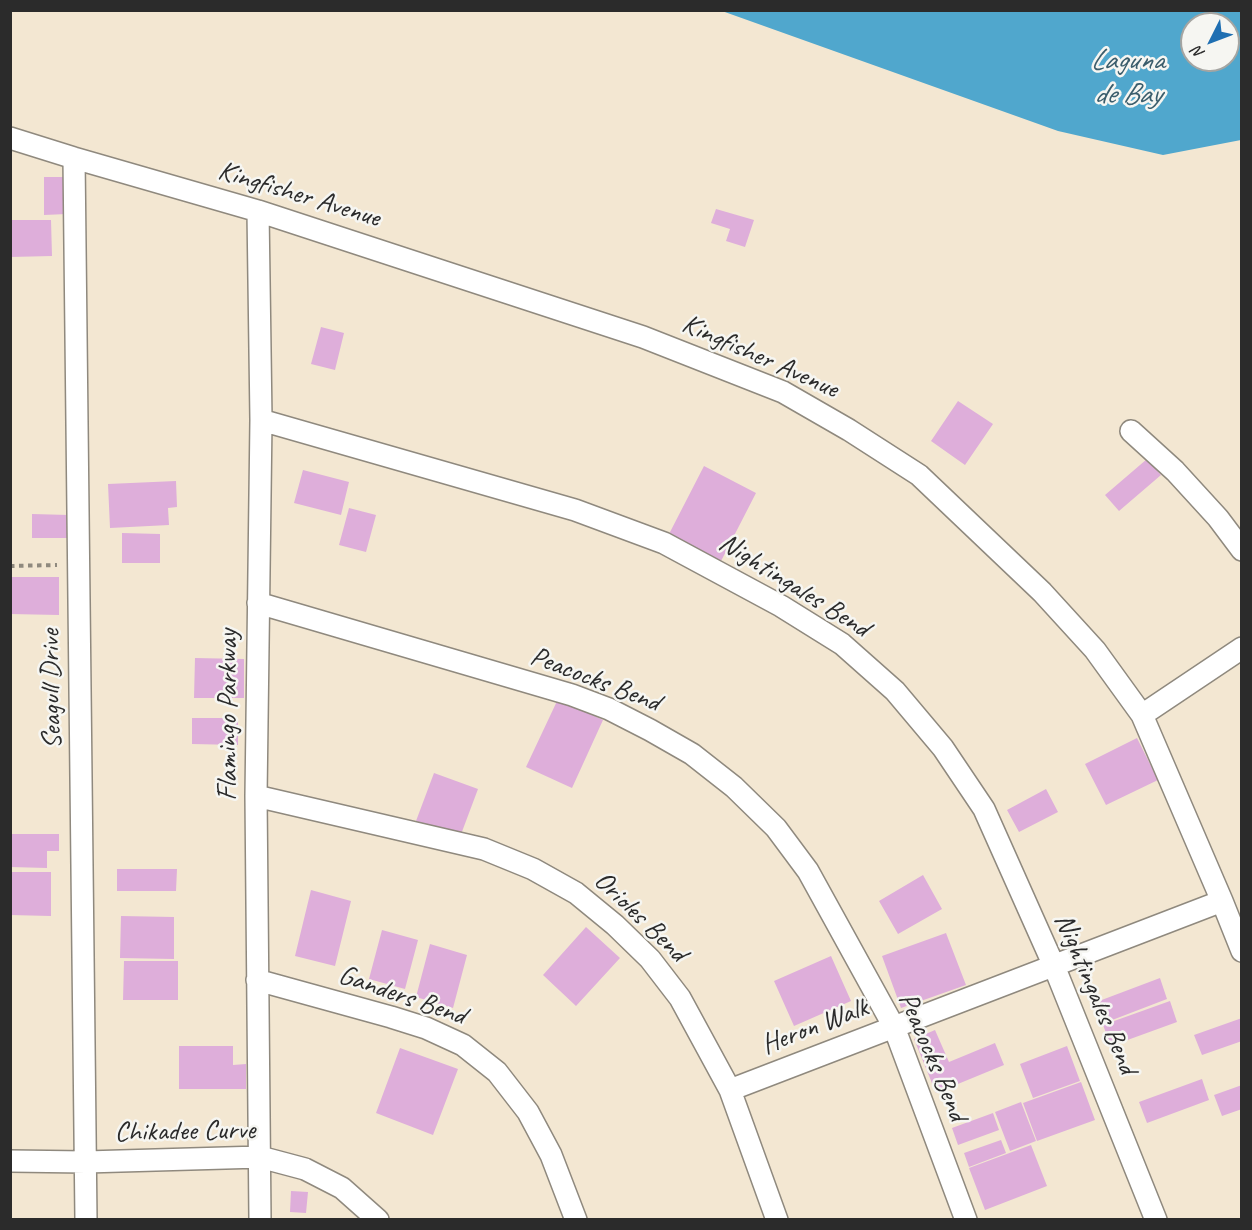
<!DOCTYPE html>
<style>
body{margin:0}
#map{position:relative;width:1252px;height:1230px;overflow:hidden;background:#f3e7d2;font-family:Caveat,sans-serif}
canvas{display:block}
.frame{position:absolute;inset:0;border:12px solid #2b2b2b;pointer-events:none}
.north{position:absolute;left:1180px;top:12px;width:60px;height:60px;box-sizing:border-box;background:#f6f6f2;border:2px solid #a5a5a2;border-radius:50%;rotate:228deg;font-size:16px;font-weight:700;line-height:24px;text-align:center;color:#2b2b2b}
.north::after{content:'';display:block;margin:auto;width:21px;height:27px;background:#1f6fb2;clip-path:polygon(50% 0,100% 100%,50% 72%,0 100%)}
</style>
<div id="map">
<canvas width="1252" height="1230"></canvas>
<div class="frame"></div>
<div class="north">N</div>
</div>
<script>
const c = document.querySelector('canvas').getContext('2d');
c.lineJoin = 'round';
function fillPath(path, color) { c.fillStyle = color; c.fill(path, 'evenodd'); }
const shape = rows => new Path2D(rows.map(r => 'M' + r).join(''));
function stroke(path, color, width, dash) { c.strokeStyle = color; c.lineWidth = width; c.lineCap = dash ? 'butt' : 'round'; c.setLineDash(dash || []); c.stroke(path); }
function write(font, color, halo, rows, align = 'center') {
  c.font = font + ' Caveat,sans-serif'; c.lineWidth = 5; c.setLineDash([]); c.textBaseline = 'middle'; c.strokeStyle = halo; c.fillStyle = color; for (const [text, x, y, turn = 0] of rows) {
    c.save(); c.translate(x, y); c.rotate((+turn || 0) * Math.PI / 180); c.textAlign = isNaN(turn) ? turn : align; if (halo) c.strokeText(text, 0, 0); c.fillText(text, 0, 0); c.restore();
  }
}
fillPath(shape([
 [722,11,1241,11,1241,140,1163,155,1058,131],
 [1192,24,1228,24,1228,60,1192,60]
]), '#50a7cd');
fillPath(shape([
 [44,177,66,177,67,214,44,215],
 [716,209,754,220,745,247,726,241,730,229,711,223],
 [10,220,51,220,52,256,10,257],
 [321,327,344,333,335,370,311,364],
 [958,401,993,424,965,465,931,441],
 [1147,459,1161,475,1119,511,1105,495],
 [704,466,756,493,720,563,668,536],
 [303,470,349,482,341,515,294,503],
 [176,481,177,507,168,508,169,525,110,528,108,484],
 [349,508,376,515,366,552,339,545],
 [32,514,69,515,69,538,32,538],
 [122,533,160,534,160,563,122,563],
 [10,577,59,577,59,615,10,614],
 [195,658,244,659,244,698,194,698],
 [558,699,603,720,572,788,526,767],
 [192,718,238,718,238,745,192,744],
 [1137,738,1158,780,1106,805,1085,764],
 [434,773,478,789,460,837,416,821],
 [1046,789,1058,812,1019,832,1007,810],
 [10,834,59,834,59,851,47,851,47,868,10,867],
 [117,869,177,869,176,891,117,891],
 [10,872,51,872,51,916,10,915],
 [923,875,942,909,898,934,879,901],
 [311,890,351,901,335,966,295,956],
 [121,916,174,917,174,959,120,958],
 [586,927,620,958,576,1006,543,975],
 [382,930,418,940,405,989,369,979],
 [946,933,966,985,901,1008,882,956],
 [430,944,467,955,453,1008,416,997],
 [831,956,851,1001,794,1026,774,981],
 [124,961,178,961,178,1000,123,1000],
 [1160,978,1167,999,1107,1022,1099,1001],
 [1170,1001,1177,1022,1111,1046,1103,1025],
 [1242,1018,1242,1041,1202,1055,1194,1035],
 [935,1030,949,1062,995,1043,1004,1065,936,1093,914,1039],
 [179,1046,233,1046,233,1065,246,1064,246,1089,179,1089],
 [1067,1046,1080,1081,1033,1098,1020,1064],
 [400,1048,458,1069,433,1135,376,1113],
 [1202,1079,1209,1100,1147,1123,1139,1102],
 [1081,1082,1095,1120,1037,1141,1023,1103],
 [1242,1085,1242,1109,1222,1116,1214,1095],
 [1021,1102,1036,1141,1010,1151,995,1112],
 [993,1113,999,1130,958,1145,952,1128],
 [1001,1140,1006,1153,969,1167,964,1153],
 [1031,1145,1047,1186,985,1210,969,1168],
 [291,1191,308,1192,306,1213,290,1212]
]), '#deaeda');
const street = shape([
 [10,138,74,158,258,211,643,337,783,392,849,430,919,475,1042,592,1095,650,1142,715,1222,901,1242,951],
 [74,158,86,1220],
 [258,211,261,420,256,796,260,1220],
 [261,420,575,510,664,543,781,606,842,644,895,691,943,748,984,809,1054,966,1156,1220],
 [1131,431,1175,471,1218,518,1242,550],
 [258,603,572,695,609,709,650,730,692,754,734,787,776,828,808,871,894,1027,966,1220],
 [1142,715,1242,648],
 [256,796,484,849,533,869,576,893,615,925,650,959,680,998,730,1090,777,1220],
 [257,980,391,1017,426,1028,463,1045,497,1072,528,1112,551,1155,576,1220],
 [730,1090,1222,901],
 [10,1161,86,1162,260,1157,305,1169,342,1188,378,1220]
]);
stroke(street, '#8f897e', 24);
stroke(shape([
 [10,566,57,565]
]), '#8f897e', 4, [4.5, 4.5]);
stroke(street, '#fff', 21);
write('28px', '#2b2b2b', '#f6f6f2', [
 ["Kingfisher Avenue",299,195,17],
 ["Kingfisher Avenue",760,357,24],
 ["Nightingales Bend",794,586,32],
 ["Peacocks Bend",595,680,21],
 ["Seagull Drive",52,689,-91],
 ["Flamingo Parkway",229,715,-90],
 ["Orioles Bend",640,917,44],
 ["Nightingales Bend",1095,994,67],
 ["Ganders Bend",402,996,19],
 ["Heron Walk",815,1027,-21],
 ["Peacocks Bend",932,1057,67],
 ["Chikadee Curve",185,1132,-1]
]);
write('italic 30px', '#3a5d6c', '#f6f6f2', [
 ["Laguna",1127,61],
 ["de Bay",1127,95]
]);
</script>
